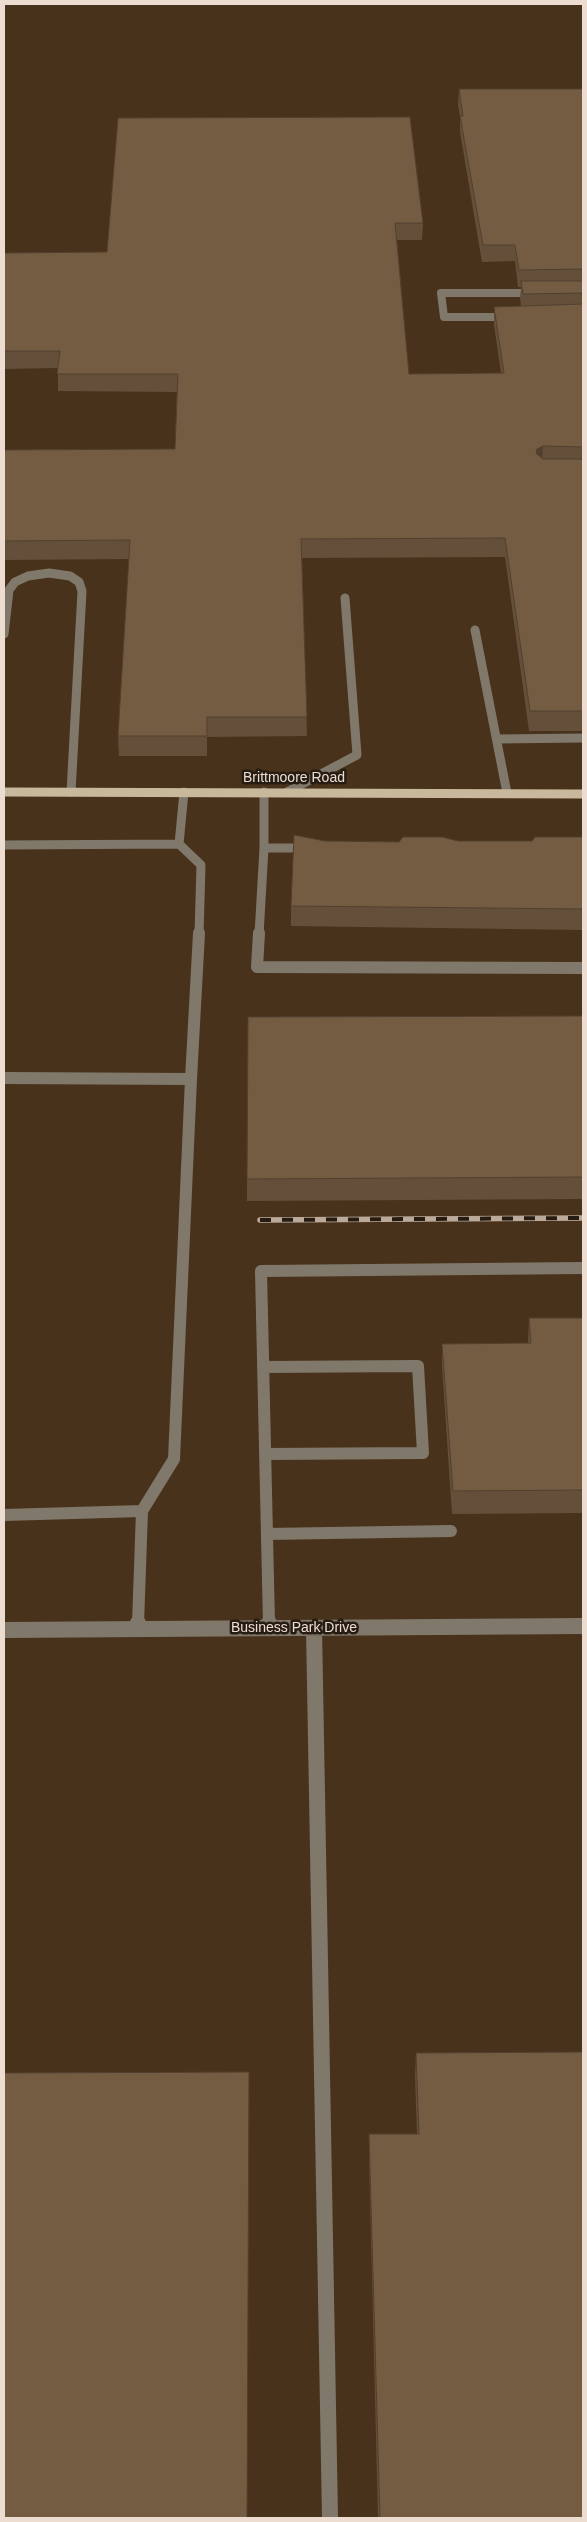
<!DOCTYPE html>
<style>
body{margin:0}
#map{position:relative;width:587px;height:2522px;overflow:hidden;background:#48321b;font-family:Arial,sans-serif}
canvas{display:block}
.frame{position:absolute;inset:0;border:5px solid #ecddd0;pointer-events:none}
</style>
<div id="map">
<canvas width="587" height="2522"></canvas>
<div class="frame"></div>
</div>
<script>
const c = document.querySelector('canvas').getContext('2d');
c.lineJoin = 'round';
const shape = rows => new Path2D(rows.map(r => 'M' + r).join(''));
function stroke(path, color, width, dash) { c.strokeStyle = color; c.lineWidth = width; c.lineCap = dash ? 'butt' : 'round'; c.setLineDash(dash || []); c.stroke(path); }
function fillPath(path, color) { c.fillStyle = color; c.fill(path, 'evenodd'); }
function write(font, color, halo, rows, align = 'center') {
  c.font = font + ' Arial,sans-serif'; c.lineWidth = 5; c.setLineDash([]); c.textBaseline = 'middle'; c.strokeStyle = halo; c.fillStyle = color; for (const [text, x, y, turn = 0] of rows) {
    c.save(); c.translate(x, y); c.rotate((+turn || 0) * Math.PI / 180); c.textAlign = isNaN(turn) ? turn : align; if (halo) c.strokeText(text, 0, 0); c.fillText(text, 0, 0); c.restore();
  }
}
stroke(shape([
 [510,317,444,317,441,293,536,293]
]), '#80796b', 8);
stroke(shape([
 [475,630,507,793],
 [4,634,9,590,15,582,28,576,49,573,70,576,79,582,82,591,71,792],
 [497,739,583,738],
 [264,792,264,848],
 [287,792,357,755,345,598],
 [179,844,201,865,199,935],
 [4,845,179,844,184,792],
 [259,935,264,848,309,848]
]), '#80796b', 9);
stroke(shape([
 [259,933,257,967,583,968],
 [4,1078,191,1079,199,933],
 [263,1367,418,1366,423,1453,265,1454],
 [4,1515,142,1511],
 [267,1534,451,1531],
 [138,1624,142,1511,174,1459,191,1079],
 [269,1624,261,1271,583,1268]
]), '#80796b', 12);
stroke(shape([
 [269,1623,269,1628],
 [314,1628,330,2518],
 [138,1629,138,1623],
 [4,1630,583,1626]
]), '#80796b', 16);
stroke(shape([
 [4,792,583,794]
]), '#c8b99d', 9);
const rail = shape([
 [260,1220,583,1218]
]);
stroke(rail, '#bbaa9a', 5.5);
stroke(rail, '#271c12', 4, [11]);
fillPath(shape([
 [459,89,583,89,583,731,529,731,505,557,302,558,307,736,207,737,207,756,119,756,118,736,129,559,4,560,4,450,175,449,177,392,58,391,58,368,4,369,4,255,107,252,118,118,423,223,422,240,397,240,409,374,501,373,494,325,494,307,521,306,520,298,521,287,518,287,515,261,482,262,460,132,460,117,458,105],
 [583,837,583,930,291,926,291,906,325,841,399,842,458,841,532,841],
 [583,1016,583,1199,247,1201,247,1179],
 [529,1318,583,1318,583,1513,452,1514,442,1366,442,1344,528,1343],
 [416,2053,583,2518,378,2518,369,2158,369,2134,417,2134,415,2076]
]), '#644f3a');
fillPath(shape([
 [543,446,542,464,536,453,537,449]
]), '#51402f');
const building = shape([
 [459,89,583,89,583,269,519,270,515,245,483,245,460,116,463,116,459,89],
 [410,117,423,223,395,223,409,374,504,373,494,307,583,304,583,447,543,446,537,449,536,453,543,459,583,459,583,711,530,711,505,538,301,539,307,717,207,717,207,736,118,736,130,540,4,541,4,450,175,449,178,374,57,374,60,351,4,351,4,253,107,252,118,118,410,117],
 [521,281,583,281,583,293,523,294,521,281],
 [294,835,325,841,399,842,403,837,442,837,458,841,532,841,535,837,583,837,583,909,291,906,294,835],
 [583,1016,583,1177,247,1179,248,1017,583,1016],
 [529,1318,583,1318,583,1490,453,1491,442,1344,531,1343,529,1318],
 [583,2052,583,2518,380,2518,369,2134,419,2134,416,2053,583,2052],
 [249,2072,247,2518,4,2518,4,2073,249,2072]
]);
fillPath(building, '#745c43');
stroke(building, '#51402f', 1);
write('14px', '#ecddd0', '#271c12', [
 ["Brittmoore Road",294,778],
 ["Business Park Drive",294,1628]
]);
</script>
